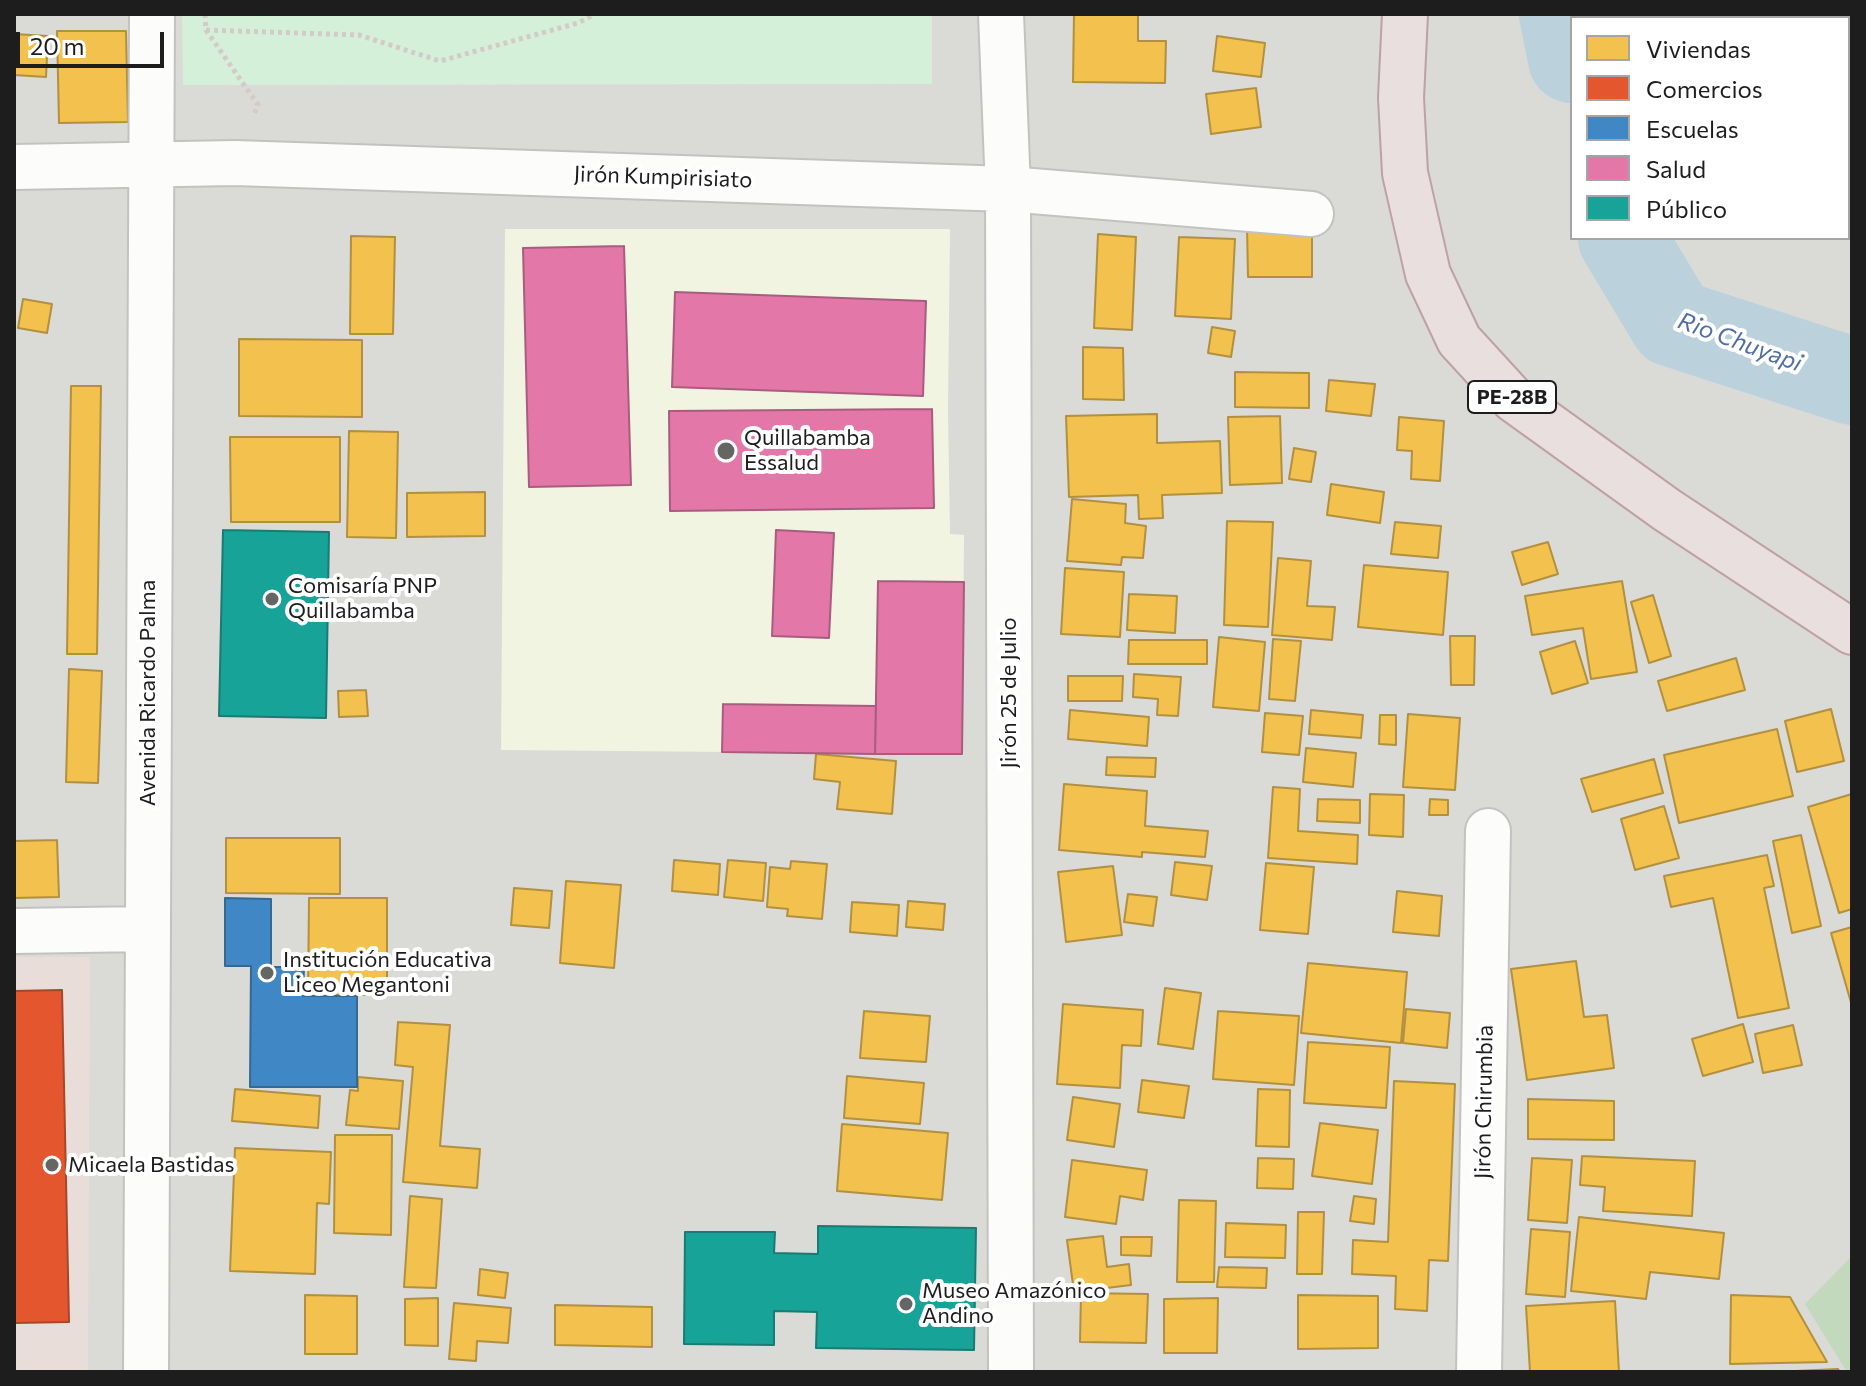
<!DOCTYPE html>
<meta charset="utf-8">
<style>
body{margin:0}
#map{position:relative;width:1866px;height:1386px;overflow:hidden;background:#ebebe6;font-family:Commissioner,sans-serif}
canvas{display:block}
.frame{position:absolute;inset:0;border:16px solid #1d1d1d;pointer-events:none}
.legend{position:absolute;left:1570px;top:16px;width:280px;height:224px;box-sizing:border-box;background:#fff;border:2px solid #a5a5a5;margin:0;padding:10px 14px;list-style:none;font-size:24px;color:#1d1d1d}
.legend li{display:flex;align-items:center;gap:16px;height:40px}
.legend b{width:40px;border:2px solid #a5a5a5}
.scale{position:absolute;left:16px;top:32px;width:148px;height:36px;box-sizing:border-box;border:4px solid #1d1d1d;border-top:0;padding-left:10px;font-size:24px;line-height:28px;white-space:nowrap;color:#1d1d1d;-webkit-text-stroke:6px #fff;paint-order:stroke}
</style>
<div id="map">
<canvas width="1866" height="1386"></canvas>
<div class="frame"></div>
<ul class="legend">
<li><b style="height:22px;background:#f2c14e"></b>Viviendas</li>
<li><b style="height:22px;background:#e4572e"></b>Comercios</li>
<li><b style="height:22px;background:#3f88c5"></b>Escuelas</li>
<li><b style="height:22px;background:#e377a8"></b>Salud</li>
<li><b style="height:22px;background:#17a398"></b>Público</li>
</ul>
<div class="scale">20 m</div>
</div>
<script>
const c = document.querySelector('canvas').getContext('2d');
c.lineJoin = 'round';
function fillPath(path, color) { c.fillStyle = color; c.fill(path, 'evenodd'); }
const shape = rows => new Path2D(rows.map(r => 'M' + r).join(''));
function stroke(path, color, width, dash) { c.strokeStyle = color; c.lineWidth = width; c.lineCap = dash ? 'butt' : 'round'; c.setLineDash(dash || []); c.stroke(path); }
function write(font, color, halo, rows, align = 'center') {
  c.font = font + ' Commissioner,sans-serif'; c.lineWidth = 8; c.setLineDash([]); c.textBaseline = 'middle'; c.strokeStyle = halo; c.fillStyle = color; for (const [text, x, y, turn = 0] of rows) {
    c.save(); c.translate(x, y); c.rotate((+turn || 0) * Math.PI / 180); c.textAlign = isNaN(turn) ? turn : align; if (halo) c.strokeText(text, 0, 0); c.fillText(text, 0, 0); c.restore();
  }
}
fillPath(shape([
 [14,14,1852,14,1852,1372,14,1372],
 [1572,18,1848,18,1848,238,1572,238]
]), '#dadad7');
fillPath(shape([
 [14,957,90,957,88,1372,14,1372]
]), '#e8ddd8');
fillPath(shape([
 [505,229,950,229,948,410,950,534,964,535,962,754,501,750]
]), '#f2f4e2');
fillPath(shape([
 [1852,1256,1852,1372,1847,1372,1805,1304]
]), '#c3d9bd');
fillPath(shape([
 [182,14,932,14,932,84,183,85]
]), '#d5f0d9');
const homes = shape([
 [1074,14,1138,14,1138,41,1166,41,1165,83,1073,82,1074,14],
 [57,31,126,31,128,122,59,123,57,31],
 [14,34,48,36,46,77,14,75,14,34],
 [1217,36,1265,43,1261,77,1213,71,1217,36],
 [1256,88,1261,127,1211,134,1206,94,1256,88],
 [1312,225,1312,277,1248,277,1247,226,1312,225],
 [1098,234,1136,237,1132,330,1094,328,1098,234],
 [351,236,395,237,393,334,350,334,351,236],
 [1179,237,1235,239,1231,319,1175,316,1179,237],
 [23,299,52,304,47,333,18,328,23,299],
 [1212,327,1235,331,1231,357,1208,353,1212,327],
 [239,339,362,340,362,417,239,416,239,339],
 [1083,347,1123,348,1124,400,1083,399,1083,347],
 [1235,372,1309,373,1309,408,1235,407,1235,372],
 [1329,380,1375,384,1371,416,1326,411,1329,380],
 [71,386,101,386,97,654,67,654,71,386],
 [1157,414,1157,443,1220,441,1222,493,1162,495,1163,518,1139,519,1138,495,1069,497,1066,416,1157,414],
 [1280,416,1282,483,1230,485,1228,417,1280,416],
 [1399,417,1444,421,1440,481,1411,479,1412,451,1397,450,1399,417],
 [349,431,398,432,396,538,347,537,349,431],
 [230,437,340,437,340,522,231,522,230,437],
 [1294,448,1316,452,1311,482,1289,479,1294,448],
 [1331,484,1384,492,1380,523,1327,515,1331,484],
 [485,492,485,536,407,537,407,493,485,492],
 [1072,499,1126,504,1125,523,1146,526,1143,558,1122,557,1121,565,1067,561,1072,499],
 [1227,521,1273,522,1268,627,1224,625,1227,521],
 [1395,522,1441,526,1438,558,1391,554,1395,522],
 [1548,542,1558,574,1522,585,1512,552,1548,542],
 [1278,558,1311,561,1307,606,1335,607,1332,640,1272,635,1278,558],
 [1364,565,1448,572,1443,635,1358,627,1364,565],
 [1065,568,1124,572,1120,637,1061,634,1065,568],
 [1622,581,1637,672,1591,679,1583,628,1532,635,1525,596,1622,581],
 [1129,594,1177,596,1175,633,1127,630,1129,594],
 [1653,595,1671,656,1649,663,1631,602,1653,595],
 [1450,636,1475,636,1474,685,1451,685,1450,636],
 [1219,637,1265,642,1259,711,1213,707,1219,637],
 [1273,639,1301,641,1295,701,1269,699,1273,639],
 [1129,640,1207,640,1207,664,1128,664,1129,640],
 [1575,641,1588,683,1552,694,1540,652,1575,641],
 [1736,658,1745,690,1667,711,1658,681,1736,658],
 [69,669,102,671,98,783,66,782,69,669],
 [1134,674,1181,677,1178,716,1157,715,1158,699,1133,697,1134,674],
 [1068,676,1123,676,1122,701,1068,701,1068,676],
 [366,690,368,716,339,717,338,691,366,690],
 [1831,709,1844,761,1797,772,1785,721,1831,709],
 [1070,710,1149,717,1147,746,1068,739,1070,710],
 [1311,710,1363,715,1361,738,1309,734,1311,710],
 [1265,713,1303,716,1299,755,1262,752,1265,713],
 [1408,714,1460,718,1455,790,1403,787,1408,714],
 [1380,715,1396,715,1396,745,1379,744,1380,715],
 [1777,729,1793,796,1679,823,1664,755,1777,729],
 [1306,748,1356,753,1353,787,1303,782,1306,748],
 [816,754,896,761,892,814,837,809,840,782,814,779,816,754],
 [1107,757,1156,758,1155,777,1106,775,1107,757],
 [1654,759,1663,793,1592,812,1581,779,1654,759],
 [1064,784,1147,791,1145,826,1208,831,1205,857,1142,852,1142,857,1059,850,1064,784],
 [1273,787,1300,789,1298,831,1358,835,1357,864,1268,858,1273,787],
 [1370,794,1404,795,1403,837,1369,835,1370,794],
 [1852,794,1852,909,1839,913,1808,807,1852,794],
 [1318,799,1360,800,1360,823,1317,821,1318,799],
 [1430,799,1448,800,1448,815,1429,815,1430,799],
 [1664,806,1679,858,1635,870,1621,819,1664,806],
 [1801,835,1821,926,1792,933,1773,841,1801,835],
 [226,838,340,838,340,894,226,893,226,838],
 [57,840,59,897,14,898,14,841,57,840],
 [1767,855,1774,886,1764,888,1789,1008,1738,1018,1713,898,1671,907,1664,876,1767,855],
 [674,860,720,864,718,895,672,891,674,860],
 [728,860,766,863,763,901,724,897,728,860],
 [791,861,827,864,822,919,787,916,788,909,767,907,770,867,790,869,791,861],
 [1175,862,1212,866,1207,900,1171,895,1175,862],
 [1266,863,1314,867,1308,934,1260,930,1266,863],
 [1113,866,1122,935,1066,942,1058,872,1113,866],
 [566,881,621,885,614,968,560,963,566,881],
 [514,888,552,891,549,928,511,925,514,888],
 [1397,891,1442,896,1439,936,1393,932,1397,891],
 [1128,894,1157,897,1153,926,1124,922,1128,894],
 [309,898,387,898,387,995,308,995,309,898],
 [908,901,945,904,943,930,906,927,908,901],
 [852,902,899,905,897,936,850,932,852,902],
 [1852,927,1852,1006,1831,933,1852,927],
 [1576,961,1584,1017,1607,1015,1614,1068,1527,1080,1511,969,1576,961],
 [1308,963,1407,972,1401,1043,1301,1033,1308,963],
 [1165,988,1201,993,1193,1049,1158,1044,1165,988],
 [1063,1004,1143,1010,1141,1046,1122,1045,1120,1088,1057,1084,1063,1004],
 [1406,1009,1450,1013,1447,1048,1403,1043,1406,1009],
 [864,1011,930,1016,926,1062,860,1058,864,1011],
 [1218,1011,1299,1016,1294,1085,1213,1079,1218,1011],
 [398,1022,450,1025,440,1146,480,1149,477,1188,403,1182,413,1067,395,1065,398,1022],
 [1743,1024,1753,1062,1703,1076,1692,1039,1743,1024],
 [1793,1025,1802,1065,1763,1073,1755,1034,1793,1025],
 [1308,1042,1390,1047,1386,1108,1304,1103,1308,1042],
 [847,1076,924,1083,920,1124,844,1118,847,1076],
 [358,1077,403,1081,399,1129,346,1125,350,1090,358,1091,358,1077],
 [1142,1080,1189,1086,1184,1118,1138,1112,1142,1080],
 [1394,1081,1455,1084,1448,1261,1429,1260,1427,1311,1395,1309,1396,1276,1352,1274,1353,1240,1388,1242,1394,1081],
 [235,1089,320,1096,318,1128,232,1121,235,1089],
 [1258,1089,1290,1090,1289,1147,1256,1146,1258,1089],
 [1073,1097,1120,1104,1114,1147,1067,1140,1073,1097],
 [1528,1099,1614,1101,1614,1140,1528,1139,1528,1099],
 [1320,1123,1378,1130,1372,1184,1312,1176,1320,1123],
 [842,1124,948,1133,942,1200,837,1191,842,1124],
 [335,1135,392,1135,391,1235,334,1233,335,1135],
 [235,1148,331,1152,329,1204,317,1203,315,1274,230,1271,235,1148],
 [1582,1156,1695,1161,1692,1216,1603,1211,1605,1187,1580,1185,1582,1156],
 [1258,1158,1294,1159,1293,1189,1257,1188,1258,1158],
 [1532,1158,1572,1160,1567,1223,1528,1220,1532,1158],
 [1072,1160,1147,1170,1143,1200,1120,1196,1116,1224,1065,1217,1072,1160],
 [410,1196,442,1199,436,1288,404,1287,410,1196],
 [1354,1196,1376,1199,1374,1224,1350,1221,1354,1196],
 [1179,1200,1216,1201,1214,1282,1177,1282,1179,1200],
 [1298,1212,1324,1212,1322,1274,1297,1274,1298,1212],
 [1579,1217,1724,1233,1719,1279,1650,1272,1646,1299,1571,1291,1579,1217],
 [1226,1223,1286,1225,1285,1258,1225,1257,1226,1223],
 [1531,1229,1570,1232,1565,1297,1526,1294,1531,1229],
 [1103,1236,1107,1267,1129,1264,1131,1285,1074,1292,1067,1240,1103,1236],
 [1121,1237,1152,1237,1151,1256,1121,1255,1121,1237],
 [1219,1267,1267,1268,1266,1288,1217,1287,1219,1267],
 [480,1269,508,1273,505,1298,478,1295,480,1269],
 [1081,1293,1148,1294,1146,1343,1080,1342,1081,1293],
 [305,1295,357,1296,357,1354,305,1354,305,1295],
 [1298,1295,1378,1296,1378,1348,1298,1349,1298,1295],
 [1731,1295,1790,1297,1827,1362,1730,1364,1731,1295],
 [438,1298,438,1346,405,1345,405,1299,438,1298],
 [1218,1298,1217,1353,1164,1353,1164,1299,1218,1298],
 [1615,1301,1619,1372,1530,1372,1526,1306,1615,1301],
 [454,1303,511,1308,508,1343,477,1341,476,1361,449,1359,454,1303],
 [555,1305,652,1307,652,1347,555,1345,555,1305],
 [1838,1369,1840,1372,1774,1372,1838,1369]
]);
fillPath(homes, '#f2c14e');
stroke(homes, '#b2903f', 2);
const shops = shape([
 [62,990,69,1322,14,1323,14,991,62,990]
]);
fillPath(shops, '#e4572e');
stroke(shops, '#a84629', 2);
const schools = shape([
 [225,898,271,899,271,967,304,967,303,996,357,996,357,1087,250,1087,251,966,225,966,225,898]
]);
fillPath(schools, '#3f88c5');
stroke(schools, '#356893', 2);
const health = shape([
 [624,246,631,485,529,487,523,248,624,246],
 [675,292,926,301,923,396,672,387,675,292],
 [932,409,934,508,670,511,669,411,932,409],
 [776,530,834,533,829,638,772,636,776,530],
 [878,581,964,582,962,754,875,754,878,581],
 [723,704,876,706,875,754,722,752,723,704]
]);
fillPath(health, '#e377a8');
stroke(health, '#a85c7e', 2);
const public = shape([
 [223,530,329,532,326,718,219,716,223,530],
 [818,1226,976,1228,974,1350,816,1348,817,1312,774,1311,774,1345,684,1344,685,1232,775,1232,774,1253,818,1254,818,1226]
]);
fillPath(public, '#17a398');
stroke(public, '#197b73', 2);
stroke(shape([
 [1563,14,1572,59],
 [1622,238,1673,323,1852,381]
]), '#bbd1dc', 88);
const minor = shape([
 [1001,14,1008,189,1011,1372],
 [14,167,235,163,1008,189,1311,214],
 [14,931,146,929],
 [146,1372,152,14],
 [1479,1372,1488,831]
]);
const highway = shape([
 [1405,14,1401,98,1405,173,1428,274,1459,340,1514,400,1667,510,1852,632]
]);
stroke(minor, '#c2c2c0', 48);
stroke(highway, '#bea1a4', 48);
stroke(shape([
 [205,14,206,30,258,105,253,117],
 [206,30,359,35,440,61,578,23,595,14]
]), '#d4cac6', 5, [4, 4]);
stroke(minor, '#fcfcfb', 44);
stroke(highway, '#e8dfde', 44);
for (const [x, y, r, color] of [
 [726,451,10,"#656563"],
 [272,599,8,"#656563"],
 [267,973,8,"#656563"],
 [52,1165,8,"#656563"],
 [906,1304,8,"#656563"]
]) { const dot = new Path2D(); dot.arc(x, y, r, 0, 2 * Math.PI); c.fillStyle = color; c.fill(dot); stroke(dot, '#fff', 3); }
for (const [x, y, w] of [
 [1512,397,88]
]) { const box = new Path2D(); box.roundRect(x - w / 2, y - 16, w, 32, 6); c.fillStyle = '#fff'; c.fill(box); stroke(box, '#1d1d1d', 2); }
write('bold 20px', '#1d1d1d', null, [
 ["PE-28B",1512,397]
]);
write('22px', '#1d1d1d', '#fff', [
 ["Jirón Kumpirisiato",663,177,2],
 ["Avenida Ricardo Palma",148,693,-90],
 ["Jirón 25 de Julio",1009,693,-90],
 ["Jirón Chirumbia",1484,1102,-89]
]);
write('22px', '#1d1d1d', '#fff', [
 ["Quillabamba",744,438],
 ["Essalud",744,463],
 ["Comisaría PNP",288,586],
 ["Quillabamba",288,611],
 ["Institución Educativa",283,960],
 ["Liceo Megantoni",283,985],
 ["Micaela Bastidas",68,1165],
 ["Museo Amazónico",922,1291],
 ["Andino",922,1316]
], 'left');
write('italic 24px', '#516fa5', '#fff', [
 ["Rio Chuyapi",1740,342,20]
]);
</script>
